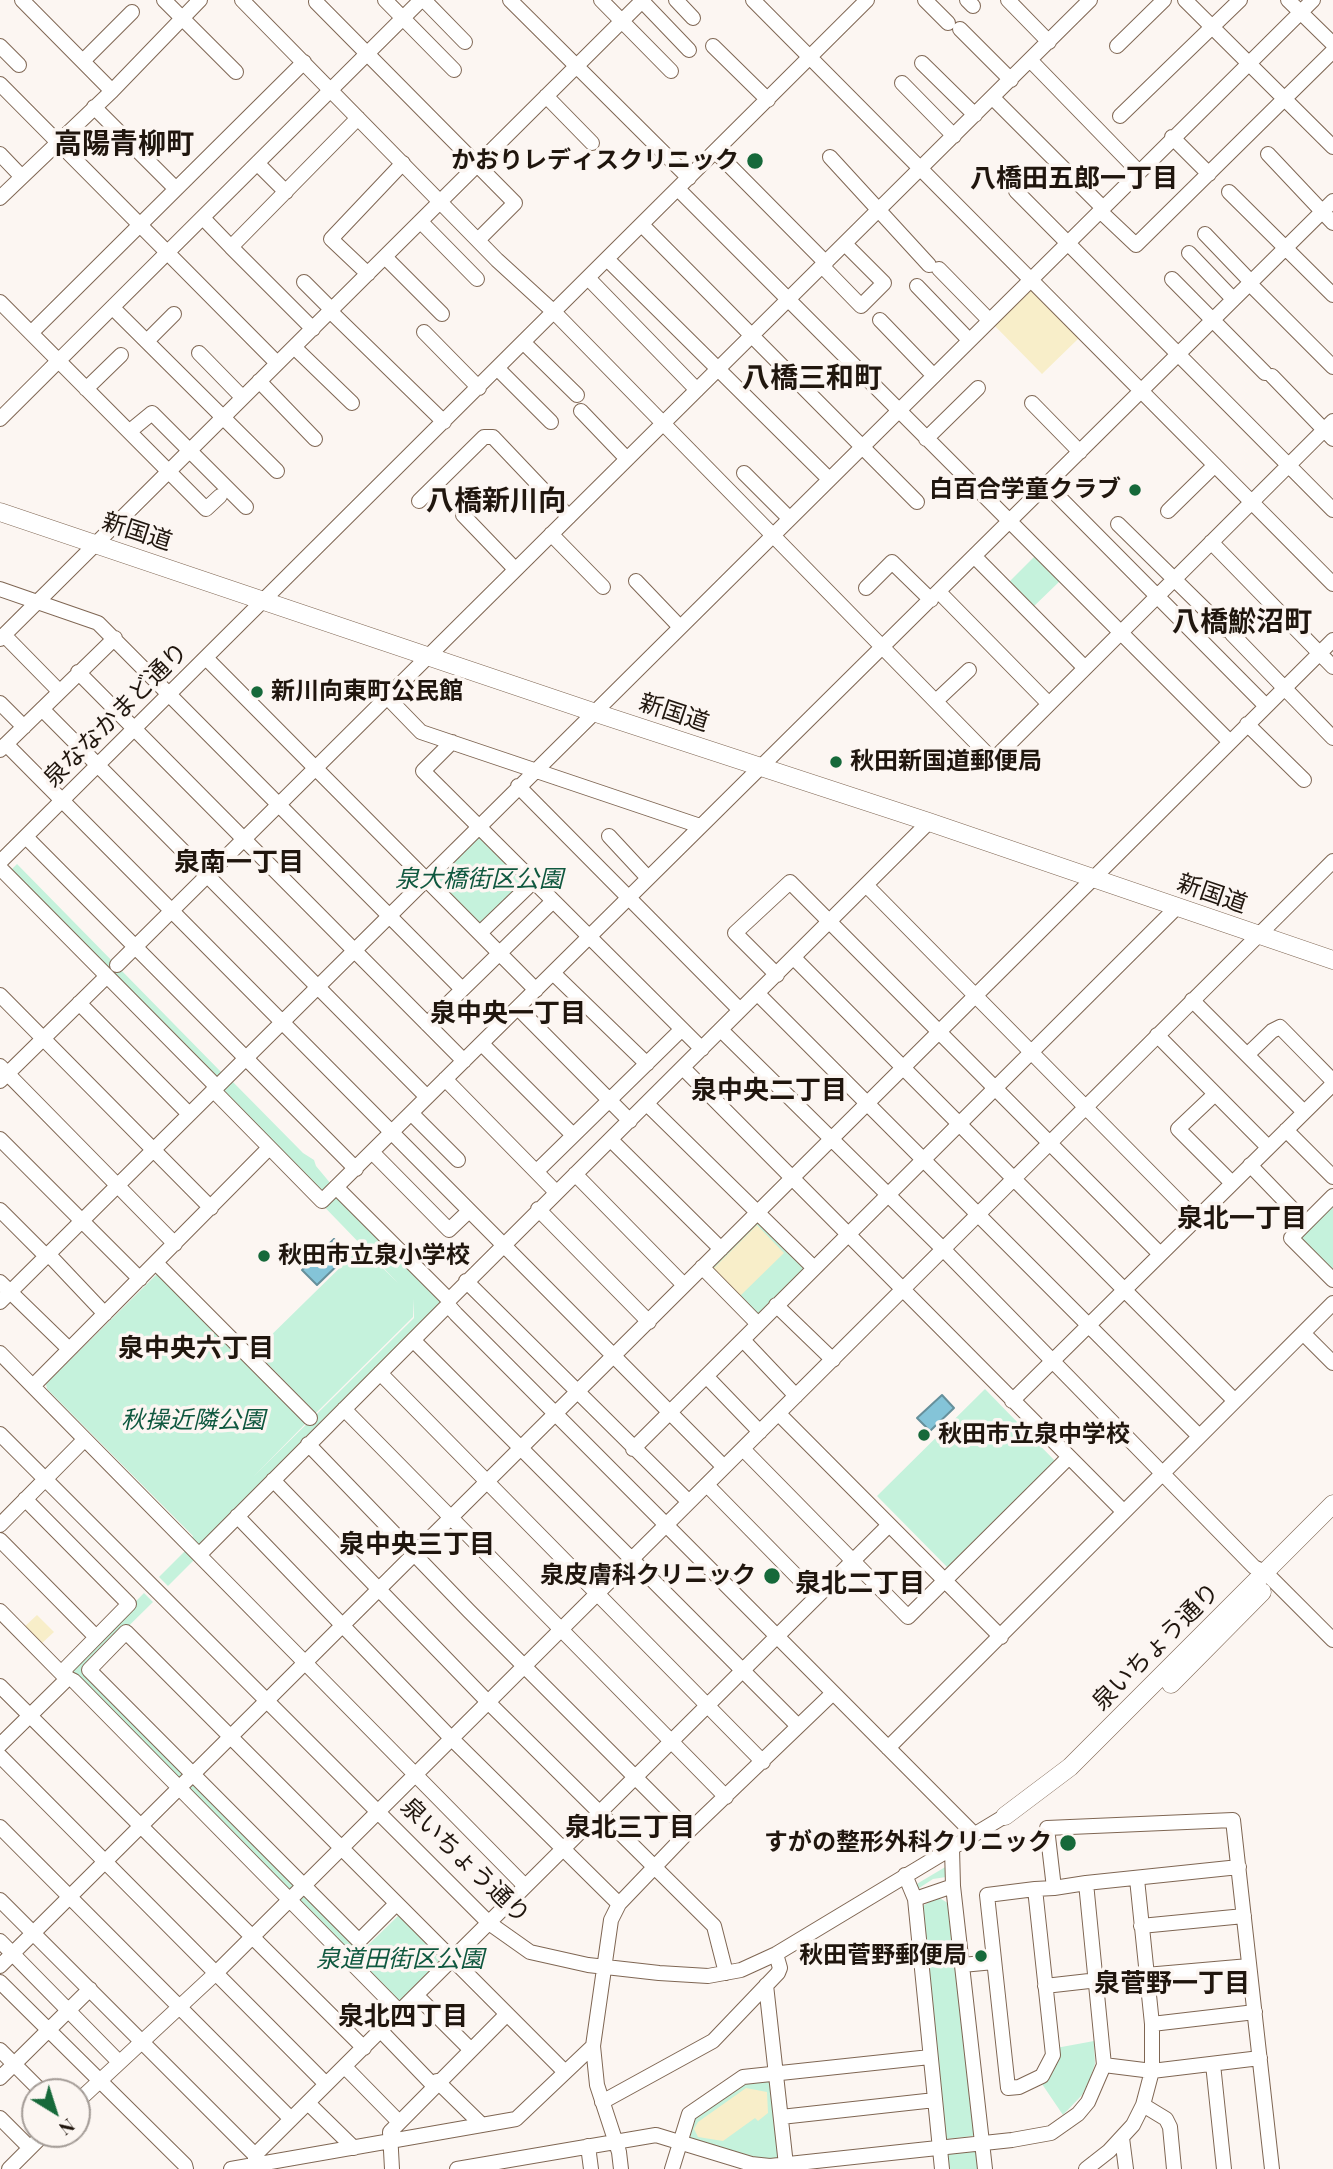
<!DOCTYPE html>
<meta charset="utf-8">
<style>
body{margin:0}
#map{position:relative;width:1333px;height:2169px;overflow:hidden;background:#fcf6f2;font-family:"Playfair Display",serif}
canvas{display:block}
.north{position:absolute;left:21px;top:2078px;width:70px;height:70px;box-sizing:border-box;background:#fcf6f2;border:2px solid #a49c97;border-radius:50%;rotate:142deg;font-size:19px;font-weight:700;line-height:28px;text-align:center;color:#20160e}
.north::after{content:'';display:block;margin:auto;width:24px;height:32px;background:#16693a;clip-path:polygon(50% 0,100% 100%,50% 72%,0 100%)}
</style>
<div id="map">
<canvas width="1333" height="2169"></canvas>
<div class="north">N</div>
</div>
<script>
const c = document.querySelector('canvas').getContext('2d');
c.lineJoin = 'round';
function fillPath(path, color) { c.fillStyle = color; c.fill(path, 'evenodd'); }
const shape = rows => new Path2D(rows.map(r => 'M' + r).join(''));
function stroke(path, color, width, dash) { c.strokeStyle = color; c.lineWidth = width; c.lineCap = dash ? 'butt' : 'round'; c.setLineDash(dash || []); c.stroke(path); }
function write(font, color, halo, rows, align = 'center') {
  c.font = font + ' "Playfair Display","Noto Sans JP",serif'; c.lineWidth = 7; c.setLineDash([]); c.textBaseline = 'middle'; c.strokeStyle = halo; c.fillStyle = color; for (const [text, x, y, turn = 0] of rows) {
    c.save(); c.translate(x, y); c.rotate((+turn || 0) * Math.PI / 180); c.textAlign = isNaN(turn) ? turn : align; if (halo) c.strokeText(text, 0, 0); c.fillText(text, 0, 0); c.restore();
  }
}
fillPath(shape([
 [1036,555,1061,580,1031,609,1006,585],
 [477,833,527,879,481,928,432,878],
 [17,864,223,1074,215,1082,8,873],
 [230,1079,303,1153,314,1160,316,1166,336,1190,446,1303,200,1549,190,1540,193,1536,47,1389,46,1384,156,1275,162,1274,308,1421,254,1476,414,1318,414,1299,413,1317,316,1413,255,1351,361,1247,398,1283,219,1098],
 [1333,1201,1333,1276,1298,1234],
 [756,1219,808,1266,760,1317,709,1266],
 [985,1389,1056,1462,948,1568,877,1496],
 [186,1550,195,1559,168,1586,159,1577],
 [144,1593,153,1602,86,1668,295,1884,290,1893,69,1669],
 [947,1866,946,1877,933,1879,916,1890,915,1885],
 [307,1894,363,1950,400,1914,442,1957,442,1963,400,2004,297,1899],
 [938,1897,951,1905,978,2131,973,2136,947,2139,942,2134,921,1907],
 [1094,2041,1095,2064,1089,2081,1082,2095,1063,2115,1042,2084,1047,2079,1056,2048],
 [767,2079,772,2084,780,2154,776,2161,754,2161,691,2138,688,2131,692,2119,747,2081],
 [977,2149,982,2169,947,2169,947,2153]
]), '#c5f2dc');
fillPath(shape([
 [1029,287,1079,338,1042,374,992,323],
 [757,1225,784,1253,740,1296,713,1269],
 [37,1615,54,1632,40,1645,23,1628],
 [746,2088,767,2092,768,2113,758,2121,755,2118,723,2141,698,2137,694,2129,698,2122]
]), '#f8eec9');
const water = shape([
 [334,1239,349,1254,317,1285,302,1270,334,1239],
 [942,1395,954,1408,930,1431,917,1418,942,1395]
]);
fillPath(water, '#84c4d8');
stroke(water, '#66909b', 2);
const minor = shape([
 [22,0,112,91],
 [164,0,236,72],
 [242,0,497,260,555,313,993,760,1333,421],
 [385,0,454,70],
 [424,0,465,42],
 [510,0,689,178],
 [601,0,671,71],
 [676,0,693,18],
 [753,0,1333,584],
 [925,0,948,23],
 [967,0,973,6],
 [1008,0,1049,42],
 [1185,0,1333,147],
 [1288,0,1333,44],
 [642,1,689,50],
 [316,2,515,203,478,240],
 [960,29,1011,80],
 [0,46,19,65],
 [713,46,768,100],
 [1117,46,1164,0],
 [1030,60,1138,171],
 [83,61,132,12],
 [922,63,975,115],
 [902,83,954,136],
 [0,84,277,363],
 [546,96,592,143],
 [993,98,1103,208],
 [94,107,175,188],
 [1120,116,1240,0],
 [1172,137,1209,174],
 [716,152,826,263],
 [0,154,21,176],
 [1268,154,1333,223],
 [830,157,929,265],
 [258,164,286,192],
 [678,189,1230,742],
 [1016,191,1333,510],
 [1229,192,1333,295],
 [0,198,112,91,200,0],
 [1100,211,1136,245,1333,51],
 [203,218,231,247],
 [421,222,477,279],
 [642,225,917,502],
 [1205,234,1251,282],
 [1189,253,1233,299],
 [385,257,442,314],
 [608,260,829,479],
 [823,267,861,306,884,283,845,244],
 [939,269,989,320],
 [368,274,331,239,403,163],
 [589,279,697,390],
 [1172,279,1265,373],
 [304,282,332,310],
 [1249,283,1333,367],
 [917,286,969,340],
 [0,302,206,509,220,496],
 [113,308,277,471],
 [330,311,444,422],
 [880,320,934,376],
 [313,329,231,247,358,118],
 [424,332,479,388],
 [31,333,304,62],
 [147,341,174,314],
 [524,343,577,395],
 [294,347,352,403],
 [199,353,242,397],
 [498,369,551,422],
 [1272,376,1333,439],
 [259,381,315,439],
 [86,389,121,355],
 [1032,403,1080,452],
 [581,411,627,459],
 [0,419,421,0],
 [130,431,152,413,246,507],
 [926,439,978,388],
 [744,473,789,518],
 [1047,485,1266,706],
 [419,501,484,437,493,437,569,517],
 [1168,511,1215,465],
 [463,515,515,569],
 [1118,524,1226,630],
 [551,534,603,587],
 [1211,542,1333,667],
 [975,557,1085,668],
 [636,581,679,626],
 [866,588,892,562,931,600],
 [0,589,98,623,462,989],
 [939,592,1049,704],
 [1232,634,1333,738],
 [4,635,59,691],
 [0,639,643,0],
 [206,658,536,990],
 [78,672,464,1061],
 [387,697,421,732,700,826],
 [936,701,969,670],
 [0,703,24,727],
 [42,709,427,1097],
 [1247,724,1304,780],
 [452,742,423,771,702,1049],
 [6,744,724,1467],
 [0,750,115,638],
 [518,786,740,1010],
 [609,836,648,878],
 [26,837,356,1169],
 [0,862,867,0],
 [0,868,216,1086],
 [867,886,1196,1219],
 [480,933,533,882],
 [794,958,1235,1401],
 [117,965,1090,0],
 [553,973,647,1064],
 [777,975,735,933,790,882,1160,1254],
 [0,995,211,1208],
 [759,995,1199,1436],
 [1192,1000,1304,1112],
 [79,1003,188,1113],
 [518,1008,630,1121],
 [427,1024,553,901],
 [721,1030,943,1249,1254,1567,1265,1572,1333,1640],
 [1157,1035,1268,1147],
 [482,1044,573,1135],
 [1247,1055,1272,1031,1280,1027,1333,1081],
 [0,1066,175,1244],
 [683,1068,1124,1512],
 [445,1079,556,1192],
 [0,1081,106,977],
 [213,1090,322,1201,1333,201],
 [1215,1094,1178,1129,1232,1183],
 [647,1104,814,1268],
 [411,1113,458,1160],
 [1286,1130,1333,1177],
 [0,1139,140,1279],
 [611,1140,721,1249],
 [372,1152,449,1230,469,1211],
 [1250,1165,1306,1223],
 [537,1171,682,1029],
 [575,1174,684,1285],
 [336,1187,449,1300,448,1305,456,1314,974,1834],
 [1333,1196,1291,1238,1333,1280],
 [538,1209,649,1322],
 [0,1210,42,1252,53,1259,105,1314],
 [156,1263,310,1418],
 [702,1267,758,1324],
 [466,1281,689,1502],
 [0,1282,69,1349],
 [449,1300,929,822],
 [0,1302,1313,0],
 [776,1305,833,1360],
 [1303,1333,1333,1363],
 [413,1340,798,1726],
 [743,1340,796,1396],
 [0,1353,525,1886],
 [380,1373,763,1762],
 [706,1376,760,1432],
 [33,1386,269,1148],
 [1012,1401,1333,1084],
 [344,1409,726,1797],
 [779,1414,1001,1637],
 [0,1434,489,1923,530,1952,588,1965,659,1973,708,1976,741,1970,776,1954,1005,1816],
 [308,1444,469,1611,689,1831],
 [633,1449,1176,908],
 [743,1449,908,1617,1069,1457],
 [273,1480,487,1701,714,1926,726,1973],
 [707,1485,816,1596],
 [237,1516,451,1738,619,1904],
 [0,1525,84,1440],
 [0,1540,95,1636],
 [200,1554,448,1305],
 [0,1611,64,1676,74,1681,400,2012],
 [0,1686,364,2048],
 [0,1745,64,1682,66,1668,129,1604,25,1499],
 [888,1748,1333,1303],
 [0,1756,326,2084],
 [0,1827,291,2119],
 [952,1848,953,1886,985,2169],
 [905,1875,915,1899,942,2169],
 [1054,1888,1047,1828,1233,1820,1272,2169],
 [1035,1889,1053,2055,1042,2076,1019,2087,1008,2088,987,1895,1035,1889,1054,1888,1086,1883,1239,1867],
 [915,1899,953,1886],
 [0,1900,255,2155],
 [396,1904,359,1941,89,1670,126,1632,565,2072],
 [1141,1926,1244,1916],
 [0,1941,118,2061],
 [962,1965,994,1962],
 [0,1966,1333,640],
 [1146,1975,1249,1966],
 [0,1982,185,2165,186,2169],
 [766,1985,786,2165],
 [1045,1986,1098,1980],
 [417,1996,470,2049],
 [1152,2024,1255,2012],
 [381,2031,433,2085],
 [593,2046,597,2085,619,2152,621,2169],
 [0,2050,42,2092],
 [1213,2064,1224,2169],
 [1104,2065,1152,2071,1260,2058],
 [345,2067,399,2122],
 [0,2078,90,1989],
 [437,2081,482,2125],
 [77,2102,216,1973,1333,861],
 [602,2102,713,2041,778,1973,780,1968,776,1954],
 [308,2103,354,2148],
 [1143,2105,1166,2119,1170,2127,1174,2169],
 [781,2117,935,2100],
 [0,2118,30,2148],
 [1122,2138,1126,2169],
 [588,2146,591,2169],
 [255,2165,255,2155,889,1525],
 [9,2169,44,2134],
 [231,2169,516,2119,593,2046,611,1920,619,1904,689,1831,833,1693],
 [392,2169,390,2132,507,2014],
 [457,2169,656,2135,751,2164,770,2166,1012,2140,1051,2133,1078,2114,1088,2102,1104,2065,1086,1883],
 [672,2169,689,2114,743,2077,930,2057],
 [1086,2169,1109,2151,1133,2125,1143,2105,1152,2071,1152,2024,1137,1879]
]);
const major = shape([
 [0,512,593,712,929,822,1333,960],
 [1171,1684,1262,1592],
 [1005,1816,1070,1767,1333,1504]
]);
stroke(minor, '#7f6653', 16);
stroke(major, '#7f6653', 19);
stroke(minor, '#fff', 14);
stroke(major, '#fff', 18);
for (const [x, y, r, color] of [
 [755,161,9,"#16693a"],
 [1135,490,7,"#16693a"],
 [257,692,7,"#16693a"],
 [836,762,7,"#16693a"],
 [264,1256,7,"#16693a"],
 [924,1435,7,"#16693a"],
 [772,1576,9,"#16693a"],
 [1068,1843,9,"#16693a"],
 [981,1956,7,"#16693a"]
]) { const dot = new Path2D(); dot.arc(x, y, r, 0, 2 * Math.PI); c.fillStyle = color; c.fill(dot); stroke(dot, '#fcf6f2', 2.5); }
write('bold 24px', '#20160e', '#fcf6f2', [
 ["かおりレディスクリニック",739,161],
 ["白百合学童クラブ",1121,490],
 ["新川向東町公民館",271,692,"left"],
 ["秋田新国道郵便局",850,762,"left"],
 ["秋田市立泉小学校",278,1256,"left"],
 ["秋田市立泉中学校",938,1435,"left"],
 ["泉皮膚科クリニック",756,1576],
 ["すがの整形外科クリニック",1052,1843],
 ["秋田菅野郵便局",967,1956]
], 'right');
write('24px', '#20160e', '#fcf6f2', [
 ["新国道",137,532,18],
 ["新国道",674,713,18],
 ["泉ななかまど通り",116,715,-45],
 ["新国道",1212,894,19],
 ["泉いちょう通り",1156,1647,-45],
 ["泉いちょう通り",465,1861,44]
]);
write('italic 24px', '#0f583f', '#fcf6f2', [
 ["泉大橋街区公園",479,880],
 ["秋操近隣公園",193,1421],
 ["泉道田街区公園",400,1960]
]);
write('bold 26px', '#20160e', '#fcf6f2', [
 ["八橋田五郎一丁目",1074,179],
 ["泉南一丁目",239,863],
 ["泉中央一丁目",508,1014],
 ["泉中央二丁目",769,1091],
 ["泉北一丁目",1242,1219],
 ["泉中央六丁目",196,1349],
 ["泉中央三丁目",417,1545],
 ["泉北二丁目",860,1584],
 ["泉北三丁目",630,1828],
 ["泉菅野一丁目",1172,1984],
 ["泉北四丁目",403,2017]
]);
write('bold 28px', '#20160e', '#fcf6f2', [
 ["高陽青柳町",124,144],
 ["八橋三和町",812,378],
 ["八橋新川向",496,501],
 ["八橋鯲沼町",1242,622]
]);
</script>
